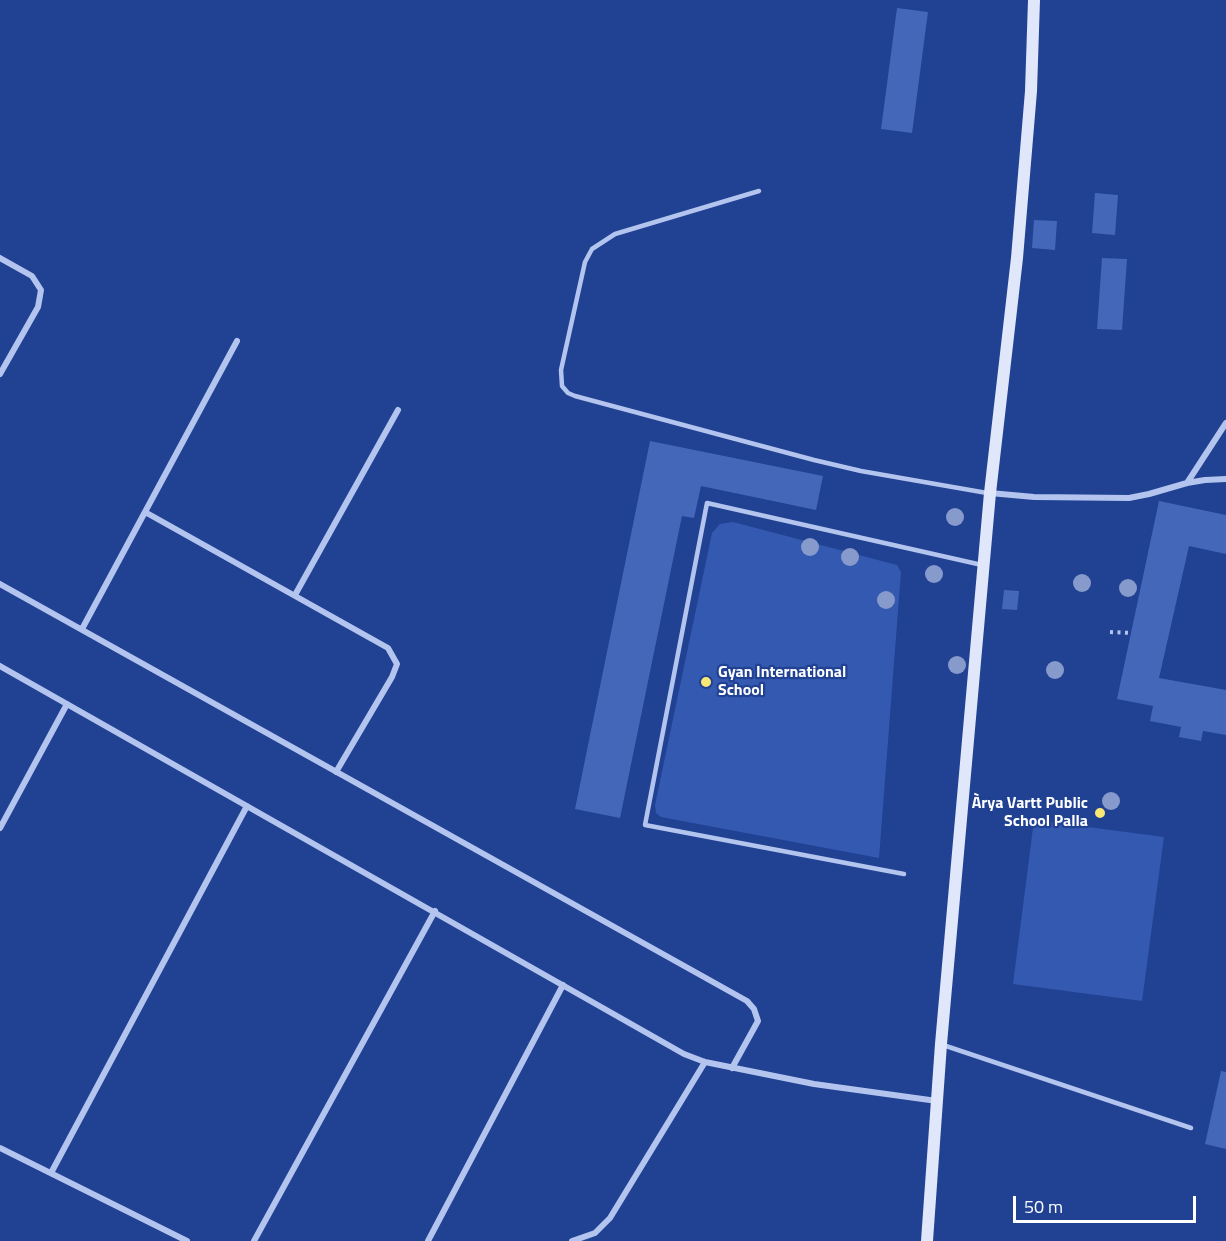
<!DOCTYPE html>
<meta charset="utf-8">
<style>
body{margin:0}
#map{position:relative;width:1226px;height:1241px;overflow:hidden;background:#214193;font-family:"Titillium Web",sans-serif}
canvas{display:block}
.scale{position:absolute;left:1013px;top:1196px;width:183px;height:27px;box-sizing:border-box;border:3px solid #fff;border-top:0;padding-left:8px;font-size:18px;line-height:21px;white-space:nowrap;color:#fff;-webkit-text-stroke:4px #214193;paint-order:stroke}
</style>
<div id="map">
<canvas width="1226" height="1241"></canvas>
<div class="scale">50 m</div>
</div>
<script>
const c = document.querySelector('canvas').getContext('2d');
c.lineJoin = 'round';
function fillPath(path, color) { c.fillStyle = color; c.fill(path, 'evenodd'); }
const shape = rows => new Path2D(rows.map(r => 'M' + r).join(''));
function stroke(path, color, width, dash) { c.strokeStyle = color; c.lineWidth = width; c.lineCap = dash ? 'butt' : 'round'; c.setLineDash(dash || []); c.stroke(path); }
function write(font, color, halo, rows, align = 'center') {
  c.font = font + ' "Titillium Web",sans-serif'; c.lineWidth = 4.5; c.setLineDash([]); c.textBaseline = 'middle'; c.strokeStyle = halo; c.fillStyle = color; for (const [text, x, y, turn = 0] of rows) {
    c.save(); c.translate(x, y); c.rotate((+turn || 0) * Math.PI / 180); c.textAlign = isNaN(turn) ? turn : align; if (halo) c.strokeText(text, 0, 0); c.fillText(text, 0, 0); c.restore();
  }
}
fillPath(shape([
 [733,522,897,565,901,572,879,858,661,817,656,813,655,805,712,533,720,524],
 [1034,820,1164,837,1142,1001,1013,984]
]), '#3459b1');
fillPath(shape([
 [897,8,928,12,912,133,881,129],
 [1095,193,1118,195,1115,235,1092,233],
 [1034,220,1057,221,1055,250,1032,248],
 [1102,258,1127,259,1122,330,1097,329],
 [650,441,823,476,816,510,701,486,694,518,682,516,620,818,575,809],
 [1159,501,1226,515,1226,554,1189,546,1159,678,1226,690,1226,735,1203,731,1201,741,1179,737,1181,727,1150,721,1153,706,1117,699],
 [1004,590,1019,591,1017,610,1002,609],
 [1221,1071,1226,1072,1226,1149,1205,1144]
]), '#4567b9');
stroke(shape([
 [1110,632,1131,633]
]), '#b3c5ee', 4, [3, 4.5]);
stroke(shape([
 [759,191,615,234,592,249,585,262,561,370,562,386,568,393,575,396,814,460,861,471,987,493],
 [904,874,645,825,707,503,982,565],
 [943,1045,1191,1128]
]), '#b3c5ee', 4.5);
stroke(shape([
 [0,258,32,276,41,290,38,307,0,374],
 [1187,483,1226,423],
 [990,493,1034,497,1129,498,1149,494,1187,483,1205,480,1226,479],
 [145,512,388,648,397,664,392,677,336,772],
 [0,584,747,1001,754,1009,758,1021,732,1068],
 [295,595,398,410],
 [82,629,237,341],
 [0,666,684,1054,705,1062,814,1084,937,1101],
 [0,828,67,704],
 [0,1148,187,1241],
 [51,1173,247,806],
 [254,1241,435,911],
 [428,1241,563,985],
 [572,1241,595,1233,610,1218,705,1062]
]), '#b3c5ee', 6);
stroke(shape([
 [927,1241,941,1044,990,493,1017,258,1031,91,1034,0]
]), '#e0e7fa', 12);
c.fillStyle = '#869acc';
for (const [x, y] of [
 [955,517],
 [810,547],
 [850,557],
 [934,574],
 [1082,583],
 [1128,588],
 [886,600],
 [957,665],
 [1055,670],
 [1111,801]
]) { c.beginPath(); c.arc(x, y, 9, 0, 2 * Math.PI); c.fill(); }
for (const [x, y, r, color] of [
 [706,682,6,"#fae875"],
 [1100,813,6,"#fae875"]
]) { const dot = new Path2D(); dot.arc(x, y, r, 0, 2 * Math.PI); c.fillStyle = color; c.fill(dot); stroke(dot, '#214193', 2); }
write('bold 16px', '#fff', '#214193', [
 ["Gyan International",718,673],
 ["School",718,691],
 ["Àrya Vartt Public",1088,804,"right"],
 ["School Palla",1088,822,"right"]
], 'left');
</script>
